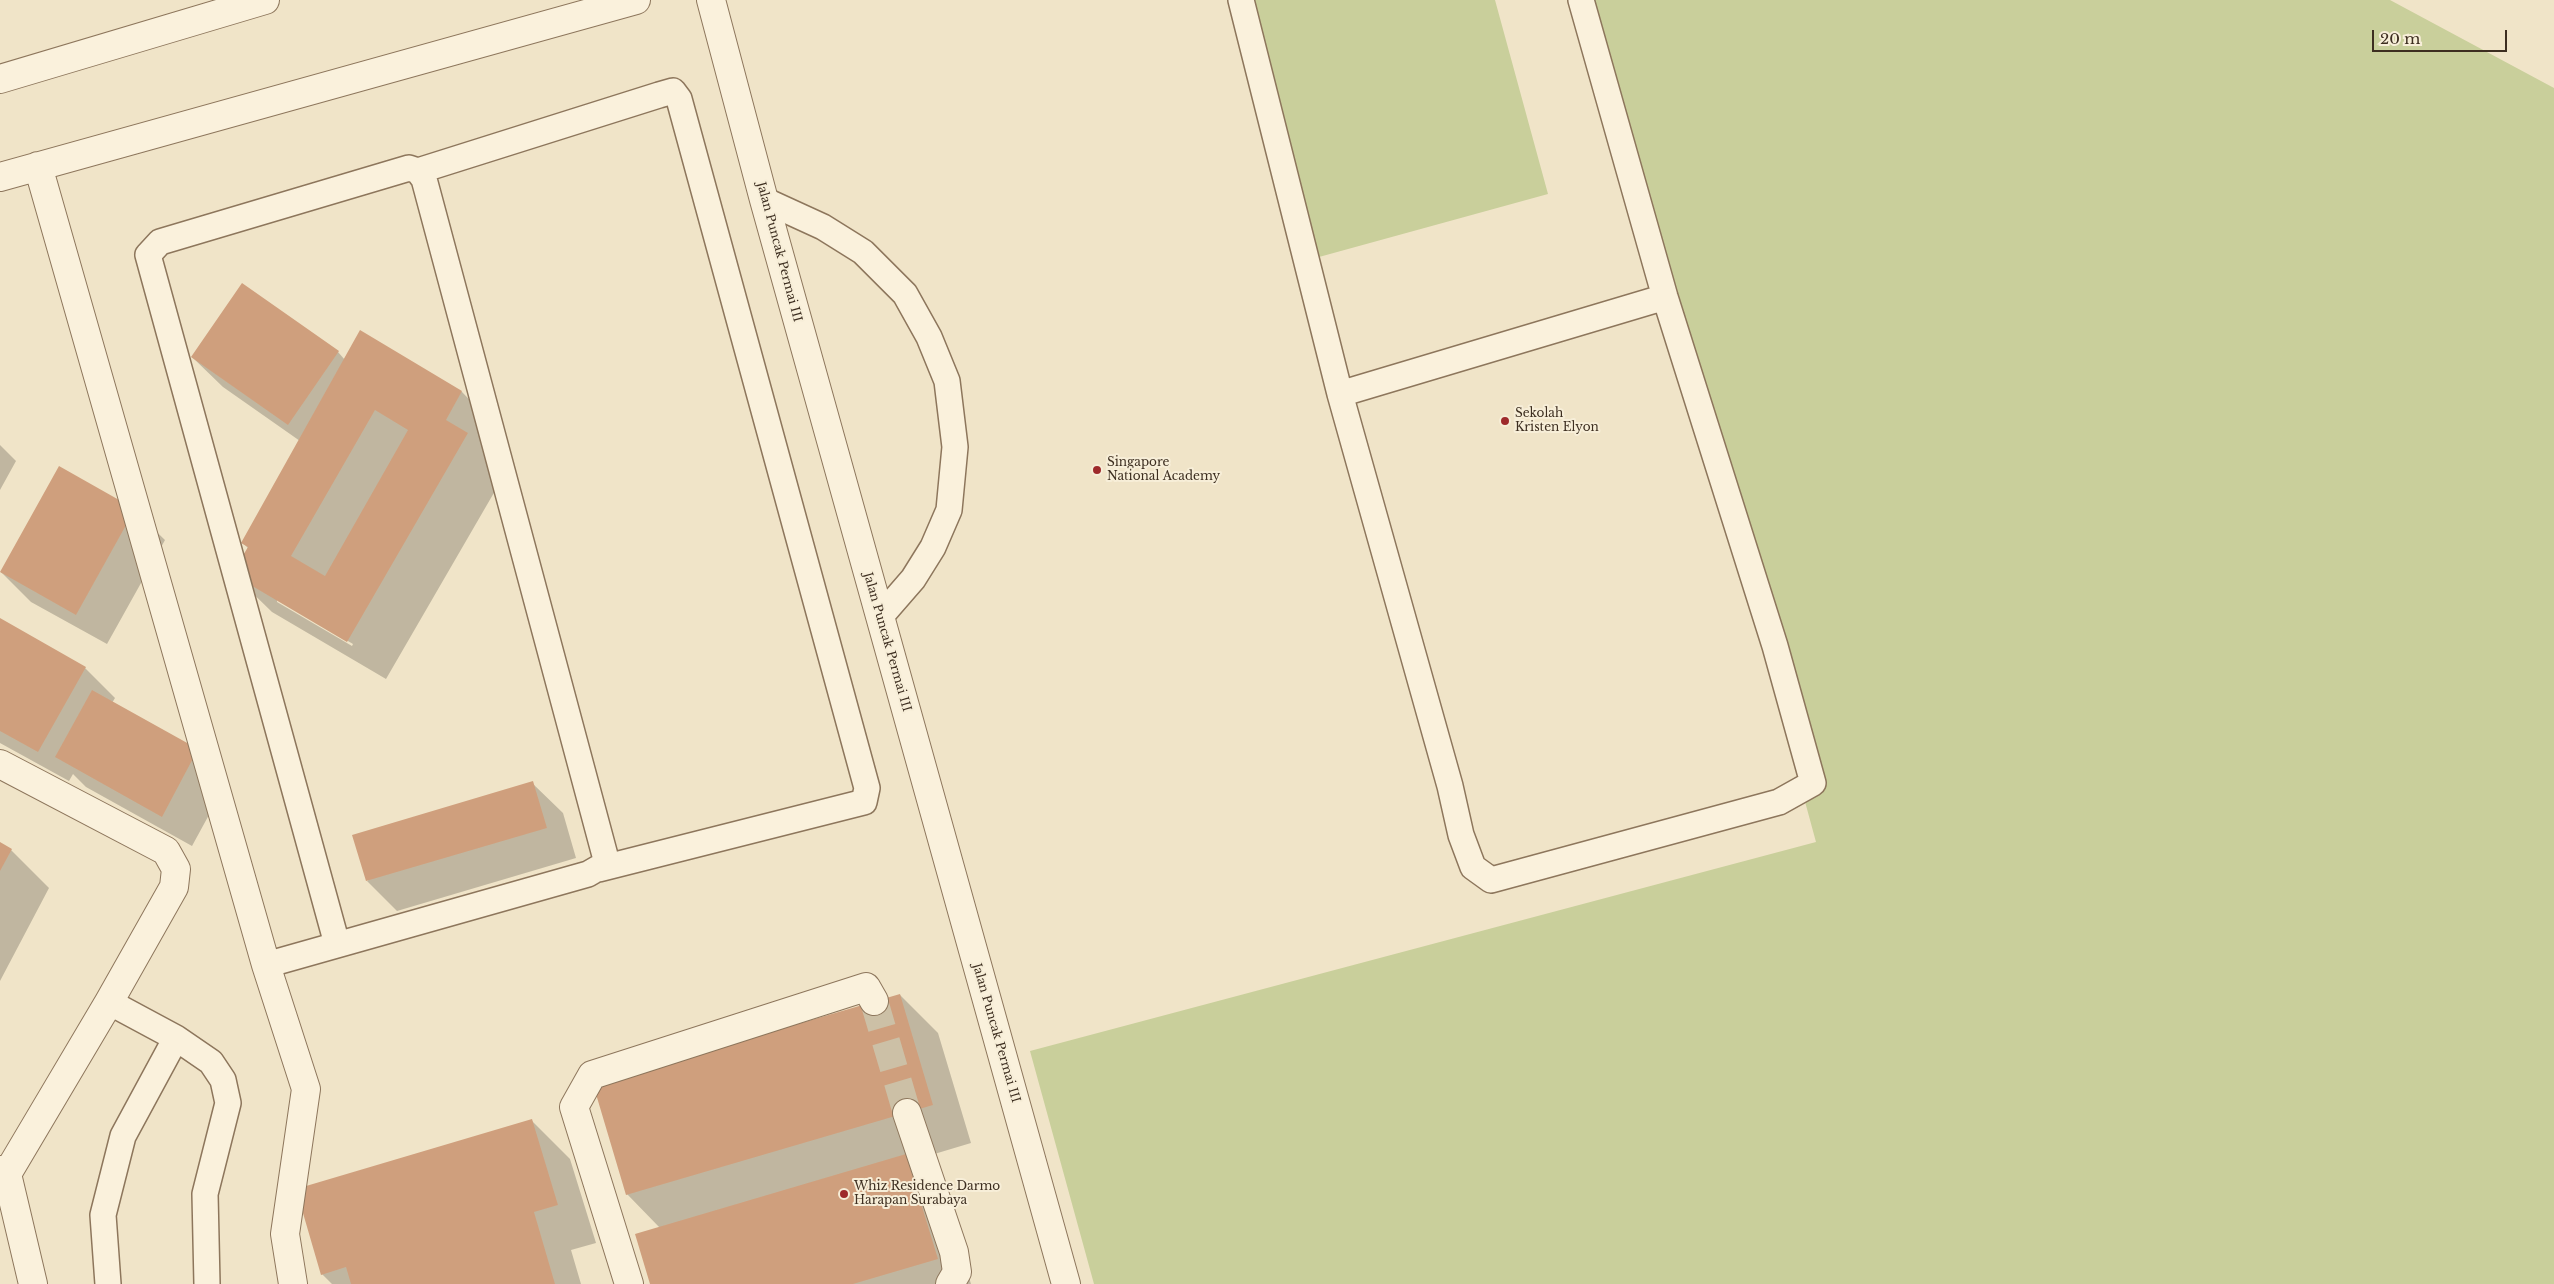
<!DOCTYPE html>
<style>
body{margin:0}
#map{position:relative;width:2554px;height:1284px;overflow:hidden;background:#f0e4c8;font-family:"Libre Baskerville",serif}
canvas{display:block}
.scale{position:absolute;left:2372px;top:30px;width:135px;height:22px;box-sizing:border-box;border:2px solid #3d2e20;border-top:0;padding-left:6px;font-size:15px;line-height:18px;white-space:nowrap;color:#3d2e20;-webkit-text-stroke:4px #f7eed8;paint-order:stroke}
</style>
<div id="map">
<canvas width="2554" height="1284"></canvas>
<div class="scale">20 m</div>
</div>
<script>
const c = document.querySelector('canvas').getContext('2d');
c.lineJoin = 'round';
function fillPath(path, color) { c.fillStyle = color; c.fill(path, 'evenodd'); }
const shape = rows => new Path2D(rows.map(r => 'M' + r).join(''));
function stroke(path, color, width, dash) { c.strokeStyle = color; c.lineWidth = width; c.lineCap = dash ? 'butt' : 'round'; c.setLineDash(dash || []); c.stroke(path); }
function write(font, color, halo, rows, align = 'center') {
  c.font = font + ' "Libre Baskerville",serif'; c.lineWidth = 4; c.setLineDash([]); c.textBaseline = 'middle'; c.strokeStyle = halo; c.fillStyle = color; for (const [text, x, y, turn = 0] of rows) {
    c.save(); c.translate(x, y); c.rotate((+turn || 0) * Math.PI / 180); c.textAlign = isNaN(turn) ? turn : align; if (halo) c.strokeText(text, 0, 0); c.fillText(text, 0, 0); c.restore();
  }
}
fillPath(shape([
 [1249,0,1495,0,1548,194,1319,257],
 [1587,0,2390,0,2554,88,2554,1284,1094,1284,1030,1051,1816,842]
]), '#c9cf9b');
fillPath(shape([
 [361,332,462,392,500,431,506,472,386,679,272,612,233,574,248,548,243,543,300,441,223,387,192,357,338,352,345,360],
 [277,599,353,644,352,646,277,602],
 [0,445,16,461,0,490],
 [134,510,165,540,107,644,31,602,1,572],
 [0,620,85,668,115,698,112,703,198,750,228,780,192,846,86,787,73,774,69,781,0,743],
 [532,783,563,813,576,858,397,911,367,881],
 [0,844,11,850,49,888,0,981],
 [900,995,938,1033,971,1143,911,1161,944,1194,971,1284,651,1284,660,1228,627,1194],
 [532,1121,570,1159,596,1243,571,1250,581,1284,332,1284,322,1274]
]), '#0003');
fillPath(shape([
 [242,283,339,351,288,425,191,357],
 [360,330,462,391,446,420,468,433,347,642,232,574,248,547,241,543],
 [375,410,408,430,325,576,291,556],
 [59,466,135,509,76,615,0,572],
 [0,618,86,667,38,752,0,731],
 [92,690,198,749,162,817,55,757],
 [533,781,547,828,366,881,352,835],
 [0,842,12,849,0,871],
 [900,994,933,1105,626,1195,593,1084],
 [532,1119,558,1205,534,1212,555,1284,351,1284,346,1267,321,1275,296,1189],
 [906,1154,938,1259,853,1284,650,1284,635,1234]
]), '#cf9f7d');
stroke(shape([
 [874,1001,907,1113]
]), '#ccc0a6', 28, [28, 14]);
const lane = shape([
 [1241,0,1340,394,1450,786,1461,835,1473,867,1491,880,1779,802,1813,783,1775,646,1665,297,1581,0],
 [418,171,659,95,673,91,679,99,867,788,864,802,599,869],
 [764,200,823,227,863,252,905,294,929,337,947,381,955,447,949,510,933,547,913,579,880,617],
 [1340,394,1665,297],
 [266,965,588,874,607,863,424,179,418,171,409,168,160,242,148,255,337,944],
 [109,1002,176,1038,211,1062,223,1080,228,1103,205,1194,207,1284],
 [108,1284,103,1215,123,1136,176,1038]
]);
const street = shape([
 [711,0,764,200,1066,1284],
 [0,79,265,0],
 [38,166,266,965,306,1089,285,1234,293,1284],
 [0,177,636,0],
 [0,764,166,851,176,869,174,887,109,1002,7,1174],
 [907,1113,954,1252,957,1272,950,1284],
 [0,1170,7,1174,33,1284],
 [629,1284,574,1107,592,1075,866,987,874,1001]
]);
stroke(lane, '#8d765c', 28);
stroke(street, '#8d765c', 30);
stroke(lane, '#faf1dc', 25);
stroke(street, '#faf1dc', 28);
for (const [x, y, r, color] of [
 [1505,421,5,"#9e2a2b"],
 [1097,470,5,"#9e2a2b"],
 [844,1194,5,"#9e2a2b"]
]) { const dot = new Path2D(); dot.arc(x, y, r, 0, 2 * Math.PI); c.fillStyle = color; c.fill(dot); stroke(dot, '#f7eed8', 2); }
write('12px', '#3d2e20', '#f7eed8', [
 ["Jalan Puncak Permai III",779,252,75],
 ["Jalan Puncak Permai III",887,642,74],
 ["Jalan Puncak Permai III",996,1033,74]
]);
write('12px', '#3d2e20', '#f7eed8', [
 ["Sekolah",1515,414],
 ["Kristen Elyon",1515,428],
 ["Singapore",1107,463],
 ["National Academy",1107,477],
 ["Whiz Residence Darmo",854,1187],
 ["Harapan Surabaya",854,1201]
], 'left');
</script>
